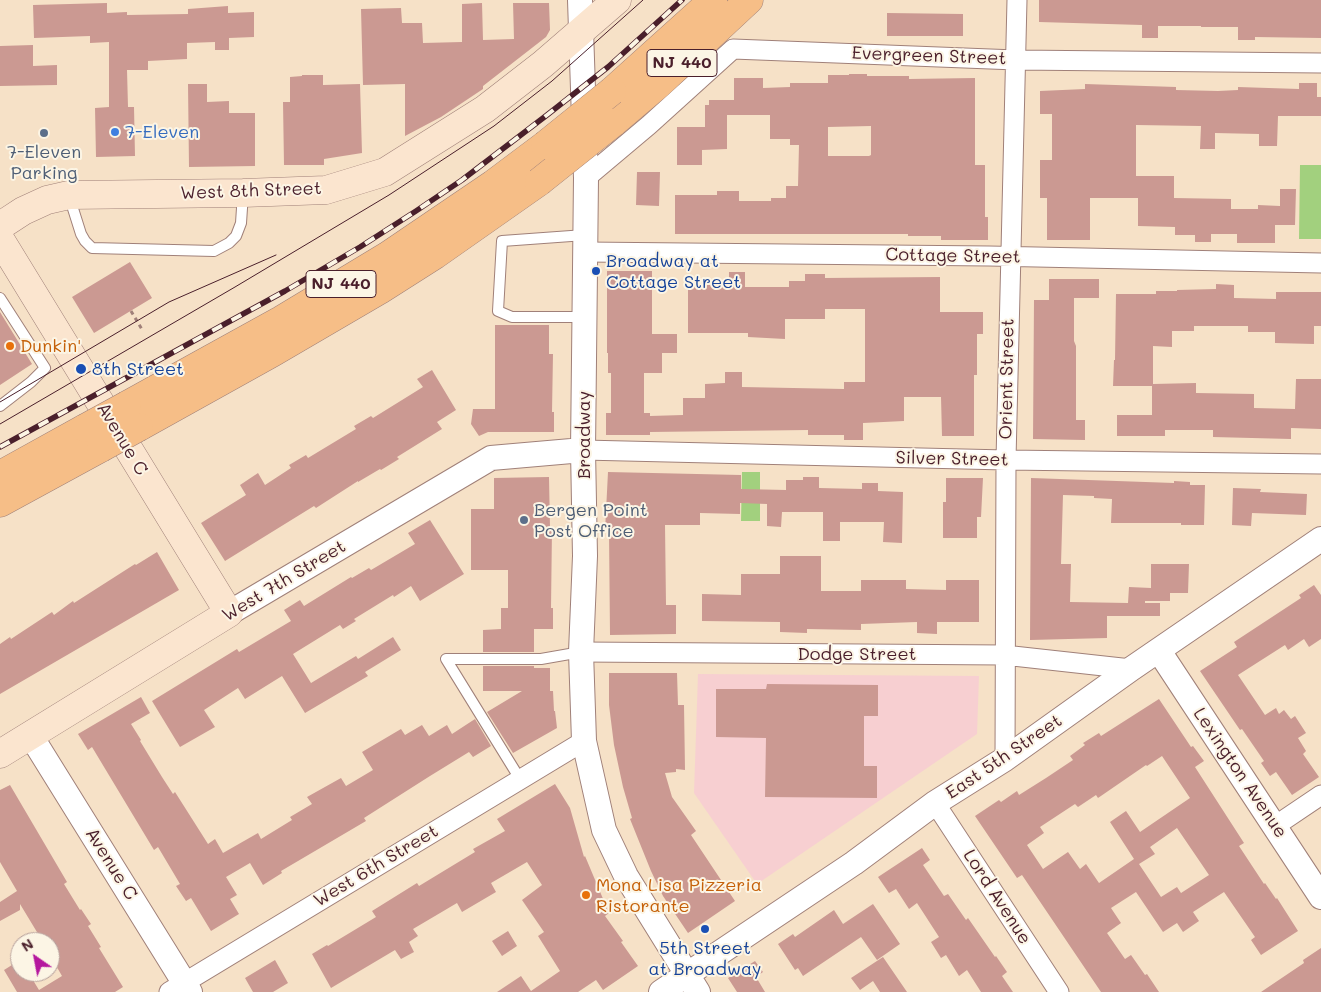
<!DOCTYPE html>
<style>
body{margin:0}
#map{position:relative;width:1321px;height:992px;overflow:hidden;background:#f6e1c7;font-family:Mali,sans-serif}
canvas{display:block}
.north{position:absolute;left:10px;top:932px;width:50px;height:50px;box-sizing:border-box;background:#fcf5e5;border:1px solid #b59f9b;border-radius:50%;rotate:327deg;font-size:14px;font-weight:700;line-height:20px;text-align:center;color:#4a1f2b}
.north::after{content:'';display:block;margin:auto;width:18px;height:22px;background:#b5179e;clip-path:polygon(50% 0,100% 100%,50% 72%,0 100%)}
</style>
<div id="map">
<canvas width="1321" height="992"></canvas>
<div class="north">N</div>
</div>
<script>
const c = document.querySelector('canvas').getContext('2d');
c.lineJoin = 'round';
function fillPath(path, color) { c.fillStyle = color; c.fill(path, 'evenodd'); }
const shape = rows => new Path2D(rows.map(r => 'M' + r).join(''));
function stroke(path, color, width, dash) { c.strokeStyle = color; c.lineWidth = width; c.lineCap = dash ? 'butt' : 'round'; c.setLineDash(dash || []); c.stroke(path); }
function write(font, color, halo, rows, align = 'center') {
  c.font = font + ' Mali,sans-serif'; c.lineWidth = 4; c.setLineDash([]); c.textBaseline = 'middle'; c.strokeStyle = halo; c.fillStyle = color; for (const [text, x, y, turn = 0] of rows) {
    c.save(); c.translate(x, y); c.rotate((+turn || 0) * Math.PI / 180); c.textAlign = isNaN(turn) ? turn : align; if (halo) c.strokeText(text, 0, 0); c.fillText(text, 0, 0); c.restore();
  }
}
fillPath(shape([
 [698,674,979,676,977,734,757,884,694,793]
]), '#f7cfd1');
fillPath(shape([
 [1300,165,1321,165,1321,239,1299,239],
 [742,472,760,472,760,521,741,521]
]), '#a2d07e');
fillPath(shape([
 [1039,0,1321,0,1321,38,1255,37,1255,40,1238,40,1238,27,1201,27,1201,26,1158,26,1158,38,1142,38,1142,25,1039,22],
 [107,3,107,13,127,12,127,15,188,14,188,9,228,6,228,13,254,12,254,37,229,38,229,50,215,50,215,42,187,43,187,59,148,61,148,70,127,70,128,107,134,107,135,156,96,157,95,108,109,107,109,42,90,43,90,36,34,38,33,5],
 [482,3,483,40,514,39,513,3,549,3,550,30,546,37,483,86,483,89,441,117,405,136,405,84,363,85,361,9,401,8,402,23,422,23,423,43,462,42,462,4],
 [887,13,963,14,963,36,887,36],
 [33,45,33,66,57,65,57,85,0,86,0,46],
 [849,74,867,74,867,76,909,76,909,79,975,78,975,165,985,165,985,217,988,217,988,240,941,240,941,236,908,236,908,234,675,234,675,195,717,195,717,191,739,191,739,201,771,201,771,198,786,198,786,186,798,186,799,145,790,145,790,139,770,139,770,115,727,115,727,149,702,150,702,165,677,165,677,127,705,127,705,105,709,105,709,100,734,100,734,78,763,78,763,88,790,87,790,83,828,83,828,75,849,75],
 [871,126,871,155,869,156,828,156,828,127],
 [302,75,323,75,323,85,360,84,362,153,324,159,324,165,284,165,283,102,290,102,290,77,302,76],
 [1299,83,1317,83,1317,97,1321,97,1321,116,1278,116,1277,146,1259,146,1259,134,1215,133,1215,149,1200,149,1201,126,1136,125,1136,176,1174,176,1174,198,1231,199,1231,209,1258,209,1258,205,1280,206,1280,189,1296,189,1295,225,1275,225,1275,243,1237,243,1237,234,1211,234,1211,242,1195,242,1195,235,1175,235,1175,227,1138,226,1138,198,1090,198,1090,240,1047,240,1047,198,1040,198,1040,160,1052,160,1052,114,1040,114,1040,91,1085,89,1085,84,1176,87,1176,90,1218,91,1238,90,1238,87,1299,89],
 [188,84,207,84,207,102,229,101,229,113,255,113,255,166,189,167],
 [637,172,660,172,659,206,636,205],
 [130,262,152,298,94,333,72,297],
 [607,271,652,271,652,334,677,334,677,353,662,353,662,373,644,373,644,413,650,413,650,416,683,415,683,398,705,398,705,384,725,383,725,372,742,372,742,387,844,389,844,382,865,382,865,309,825,309,825,319,785,319,785,339,748,337,748,333,688,333,688,285,729,285,729,272,745,272,745,287,789,287,789,281,805,281,805,274,825,274,825,278,940,277,940,312,983,312,983,334,977,334,977,375,974,375,974,436,942,436,941,397,904,397,904,421,863,423,863,440,844,440,844,435,808,435,808,430,650,432,650,435,606,435,606,413,611,413,611,373,608,373,608,353,607,353],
 [1049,279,1099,279,1099,298,1074,298,1074,341,1076,346,1076,420,1085,420,1085,440,1033,439,1034,300,1049,300],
 [1216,284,1234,285,1234,298,1276,299,1276,292,1321,292,1321,326,1314,326,1314,344,1275,343,1275,332,1248,332,1248,326,1194,326,1194,331,1172,331,1172,347,1153,346,1153,384,1196,383,1196,393,1254,394,1254,408,1295,409,1296,379,1321,379,1321,429,1291,428,1291,439,1213,437,1213,430,1165,430,1165,436,1117,436,1117,415,1152,415,1152,386,1113,386,1114,360,1115,360,1116,294,1156,294,1156,291,1177,291,1177,290,1216,289],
 [0,312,32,364,0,385],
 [495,325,549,325,549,354,553,354,552,412,554,412,554,432,488,432,479,436,471,424,473,409,495,409],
 [432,370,456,410,437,422,442,429,397,457,399,459,381,470,380,469,358,482,358,481,316,508,314,506,225,561,201,523,246,495,240,485,258,473,265,485,291,468,289,465,306,455,308,458,356,429,354,426,371,416,373,418,423,387,417,379],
 [608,472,741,475,741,489,786,490,786,480,803,480,803,477,819,477,819,488,862,489,862,483,878,483,878,491,903,492,902,543,883,542,884,522,840,522,840,541,823,541,823,512,782,512,781,527,767,526,767,504,740,503,740,514,700,513,700,525,665,525,666,605,676,605,676,634,610,635,609,531,605,531],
 [549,477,550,528,552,528,551,608,553,608,553,629,534,629,534,652,483,652,483,630,501,629,501,608,508,608,508,570,471,570,471,509,494,509,494,478],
 [946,478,983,478,981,517,977,517,977,538,943,538,943,502,946,502],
 [1031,478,1174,483,1174,481,1190,482,1190,485,1205,485,1204,525,1181,525,1181,523,1111,523,1112,499,1094,498,1094,496,1063,495,1061,564,1071,564,1070,602,1128,603,1129,587,1151,588,1151,564,1189,564,1188,593,1170,593,1170,601,1145,601,1145,603,1160,603,1160,616,1107,616,1107,638,1030,640],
 [1233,488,1261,489,1260,492,1307,494,1306,515,1252,513,1251,526,1232,525],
 [430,520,464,574,420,601,411,586,394,597,393,595,354,619,356,621,343,629,340,625,293,654,311,683,356,656,358,659,393,637,401,650,365,672,368,676,305,713,282,676,245,699,238,688,204,710,215,727,180,747,152,701,237,649,239,652,291,621,284,610,300,600,304,606,351,577,352,578,369,568,371,570,415,544,408,533],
 [157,552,179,590,0,694,0,644,10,637,11,639,52,612,54,615,73,601,74,603,135,564,136,565],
 [780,556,821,556,821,591,861,591,861,580,906,580,906,589,946,590,946,580,979,580,979,622,937,622,937,634,917,633,917,622,861,624,861,630,807,629,807,633,780,632,780,622,702,621,702,594,741,595,741,574,780,574],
 [1314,585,1321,595,1321,639,1309,647,1304,639,1288,650,1285,645,1238,675,1265,715,1276,708,1279,714,1284,710,1291,719,1295,716,1306,733,1298,738,1306,751,1303,754,1319,777,1292,795,1276,772,1270,776,1261,763,1264,761,1242,729,1240,730,1200,671,1237,647,1234,642,1301,598,1299,595],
 [483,666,534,666,534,668,550,668,550,691,553,691,554,711,555,711,557,728,513,753,487,712,522,691,483,691],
 [609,673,677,673,678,705,684,705,685,770,676,769,676,772,665,773,672,797,696,831,691,835,735,901,688,933,663,896,651,871,630,819,632,818,623,787,614,745,609,705],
 [767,684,878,685,878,716,864,716,864,766,877,766,877,798,765,797,766,738,716,737,716,689,766,689],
 [141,697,150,713,131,724,141,740,140,741,162,777,173,794,175,792,208,844,215,839,223,853,258,833,261,839,292,820,290,817,312,804,307,797,341,778,346,786,373,770,362,752,401,729,405,735,422,725,429,736,447,725,452,734,475,719,491,746,473,757,469,752,430,776,364,818,366,821,281,871,282,873,263,885,250,863,226,877,237,895,230,899,239,914,211,931,191,898,186,901,176,886,180,884,158,847,154,850,92,747,88,750,78,734],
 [1159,699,1191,747,1193,746,1204,761,1195,767,1244,843,1239,846,1264,884,1265,883,1276,899,1277,898,1298,931,1261,955,1251,940,1255,937,1224,892,1193,912,1199,921,1183,932,1177,923,1163,932,1136,892,1111,908,1121,923,1107,933,1125,959,1131,955,1145,975,1147,974,1159,992,1101,992,1022,875,1017,878,975,816,999,800,1001,802,1017,791,1019,795,1046,778,1073,760,1070,756,1085,745,1083,743,1099,733,1101,736],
 [1162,756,1190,798,1140,832,1126,811,1110,822,1134,859,1099,883,1086,864,1080,869,1068,852,1043,869,1027,845,1044,833,1040,827,1075,804,1078,807,1096,795,1098,798,1146,765,1147,766],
 [1177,828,1209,875,1181,893,1177,887,1161,897,1139,864,1155,854,1150,847],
 [555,784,570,808,584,857,585,856,609,913,605,916,623,941,621,942,638,966,603,990,596,980,578,992,497,992,521,976,531,991,560,971,538,936,544,932,522,900,542,885,527,862,491,883,496,892,462,912,457,903,413,929,418,936,409,942,414,952,401,959,395,950,331,988,312,954,327,945,328,946,376,917,372,911,417,883,419,886,475,852,473,849,505,831,497,819],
 [10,785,67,882,64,884,80,910,81,909,91,924,88,926,101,947,99,948,123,987,115,992,17,992,4,970,20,960,20,972,28,972,39,990,62,976,50,955,50,942,43,942,20,904,20,910,0,921,0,902,17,891,0,862,0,790],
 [922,848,930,860,923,865,944,896,948,894,966,920,968,918,995,957,996,956,1007,972,1002,976,1013,992,981,992,967,970,959,976,946,955,941,958,931,942,939,937,917,903,909,909,896,889,889,893,878,877],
 [873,904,900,944,877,960,861,937,803,976,798,968,795,970,778,944,793,934,795,937,834,910,843,924],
 [508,931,517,946,502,956,492,941],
 [1321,948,1321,992,1261,992,1304,963,1303,960],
 [883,957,907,992,880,992,873,981,860,990,851,978],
 [275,960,288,983,273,992,253,992,245,978],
 [755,961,763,972,756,977,765,992,737,992,728,978]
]), '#cb9992');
const service = shape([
 [69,196,81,234,85,241,92,248,214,251,229,243,236,236,241,223,243,193],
 [0,298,45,368,31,382,0,406],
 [585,317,512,317,498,311,502,241,585,235],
 [520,779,446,659,541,659,581,652]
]);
const minor = shape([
 [586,178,649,125,733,49,1016,60,1321,63],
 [585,252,989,256,1321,263],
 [583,450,1006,460,1321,464],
 [581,652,1004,655,1131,669],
 [1005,759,1006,460,1017,0],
 [935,803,1059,992],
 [1275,826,1321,795],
 [169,992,584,741]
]);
const tertiary = shape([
 [580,0,586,178,583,450,585,556,581,652,584,741,604,830,626,876,698,992],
 [229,613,491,458,583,450],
 [1159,651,1321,897],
 [31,736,190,992],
 [661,992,854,863,935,803,1005,759,1131,669,1321,539]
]);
const secondary = shape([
 [0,226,23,211,47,200,69,195,243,193,326,190,385,172,485,109,543,64,617,0],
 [0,239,229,613,0,754]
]);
const motorway = shape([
 [612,91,713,0],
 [613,123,659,84,749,0],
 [127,405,281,320,387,256,493,184,545,145],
 [139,427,272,353,380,290,435,255,539,182],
 [0,475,85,428],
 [0,503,101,448]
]);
stroke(service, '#a08079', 12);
stroke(minor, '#a08079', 21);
stroke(tertiary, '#a08079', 26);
stroke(secondary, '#a08079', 29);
stroke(motorway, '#a08079', 29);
stroke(shape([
 [131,311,143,331]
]), '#a08079', 3, [4, 4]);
stroke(service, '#fff', 10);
stroke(minor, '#fff', 19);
stroke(tertiary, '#fff', 24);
stroke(secondary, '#fbe5cf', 28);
stroke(motorway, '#f6be87', 28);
stroke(shape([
 [0,402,169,302,276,255],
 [0,424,235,287,389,195,494,126,552,81,643,0]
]), '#4a1f2b', 1);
const rail = shape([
 [0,447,285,291,360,247,416,211,462,180,547,115,608,67,682,0]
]);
stroke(rail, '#4a1f2b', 5.5);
stroke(rail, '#fcf5e5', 4, [11]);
const motorwayBridge = shape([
 [545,145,612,91],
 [539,182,613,123],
 [85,428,127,405],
 [101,448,139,427]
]);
stroke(motorwayBridge, '#a08079', 29, []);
stroke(motorwayBridge, '#f6be87', 28);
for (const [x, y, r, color] of [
 [115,132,5,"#3f7fe0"],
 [44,133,5,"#5c6f8a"],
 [596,271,5,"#1a4fb4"],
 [10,346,5,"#e8710a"],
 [81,369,6,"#1a4fb4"],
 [524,520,5,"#5c6f8a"],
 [586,895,5,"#e8710a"],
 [705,929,5,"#1a4fb4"]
]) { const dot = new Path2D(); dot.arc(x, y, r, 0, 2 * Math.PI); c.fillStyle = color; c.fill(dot); stroke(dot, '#fcf5e5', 2); }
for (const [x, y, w] of [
 [682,63,70],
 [341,284,70]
]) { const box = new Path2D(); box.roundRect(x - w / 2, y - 13.5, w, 27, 4); c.fillStyle = '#fcf5e5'; c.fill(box); stroke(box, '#4a1f2b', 1); }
write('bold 16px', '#4a1f2b', null, [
 ["NJ 440",682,63],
 ["NJ 440",341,284]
]);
write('18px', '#4a1f2b', '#fcf5e5', [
 ["Evergreen Street",929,56,2],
 ["West 8th Street",251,191,-2],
 ["Cottage Street",953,256,1],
 ["Orient Street",1007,379,-89],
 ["Broadway",584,435,-90],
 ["Avenue C",122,439,59],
 ["Silver Street",952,459,1],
 ["West 7th Street",284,581,-31],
 ["Dodge Street",857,654],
 ["East 5th Street",1004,757,-34],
 ["Lexington Avenue",1240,773,56],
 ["Avenue C",111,864,58],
 ["West 6th Street",376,866,-31],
 ["Lord Avenue",997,897,57]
]);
write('18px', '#366cbe', '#fcf5e5', [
 ["7-Eleven",125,132]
], 'left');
write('18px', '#4e5e75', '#fcf5e5', [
 ["7-Eleven",44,152],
 ["Parking",44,173],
 ["Bergen Point",534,510,"left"],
 ["Post Office",534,531,"left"]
]);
write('18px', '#164399', '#fcf5e5', [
 ["Broadway at",606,261],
 ["Cottage Street",606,282],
 ["8th Street",92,369],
 ["5th Street",705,948,"center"],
 ["at Broadway",705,969,"center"]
], 'left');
write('18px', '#c56008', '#fcf5e5', [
 ["Dunkin'",20,346],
 ["Mona Lisa Pizzeria",596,885],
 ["Ristorante",596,906]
], 'left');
</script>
